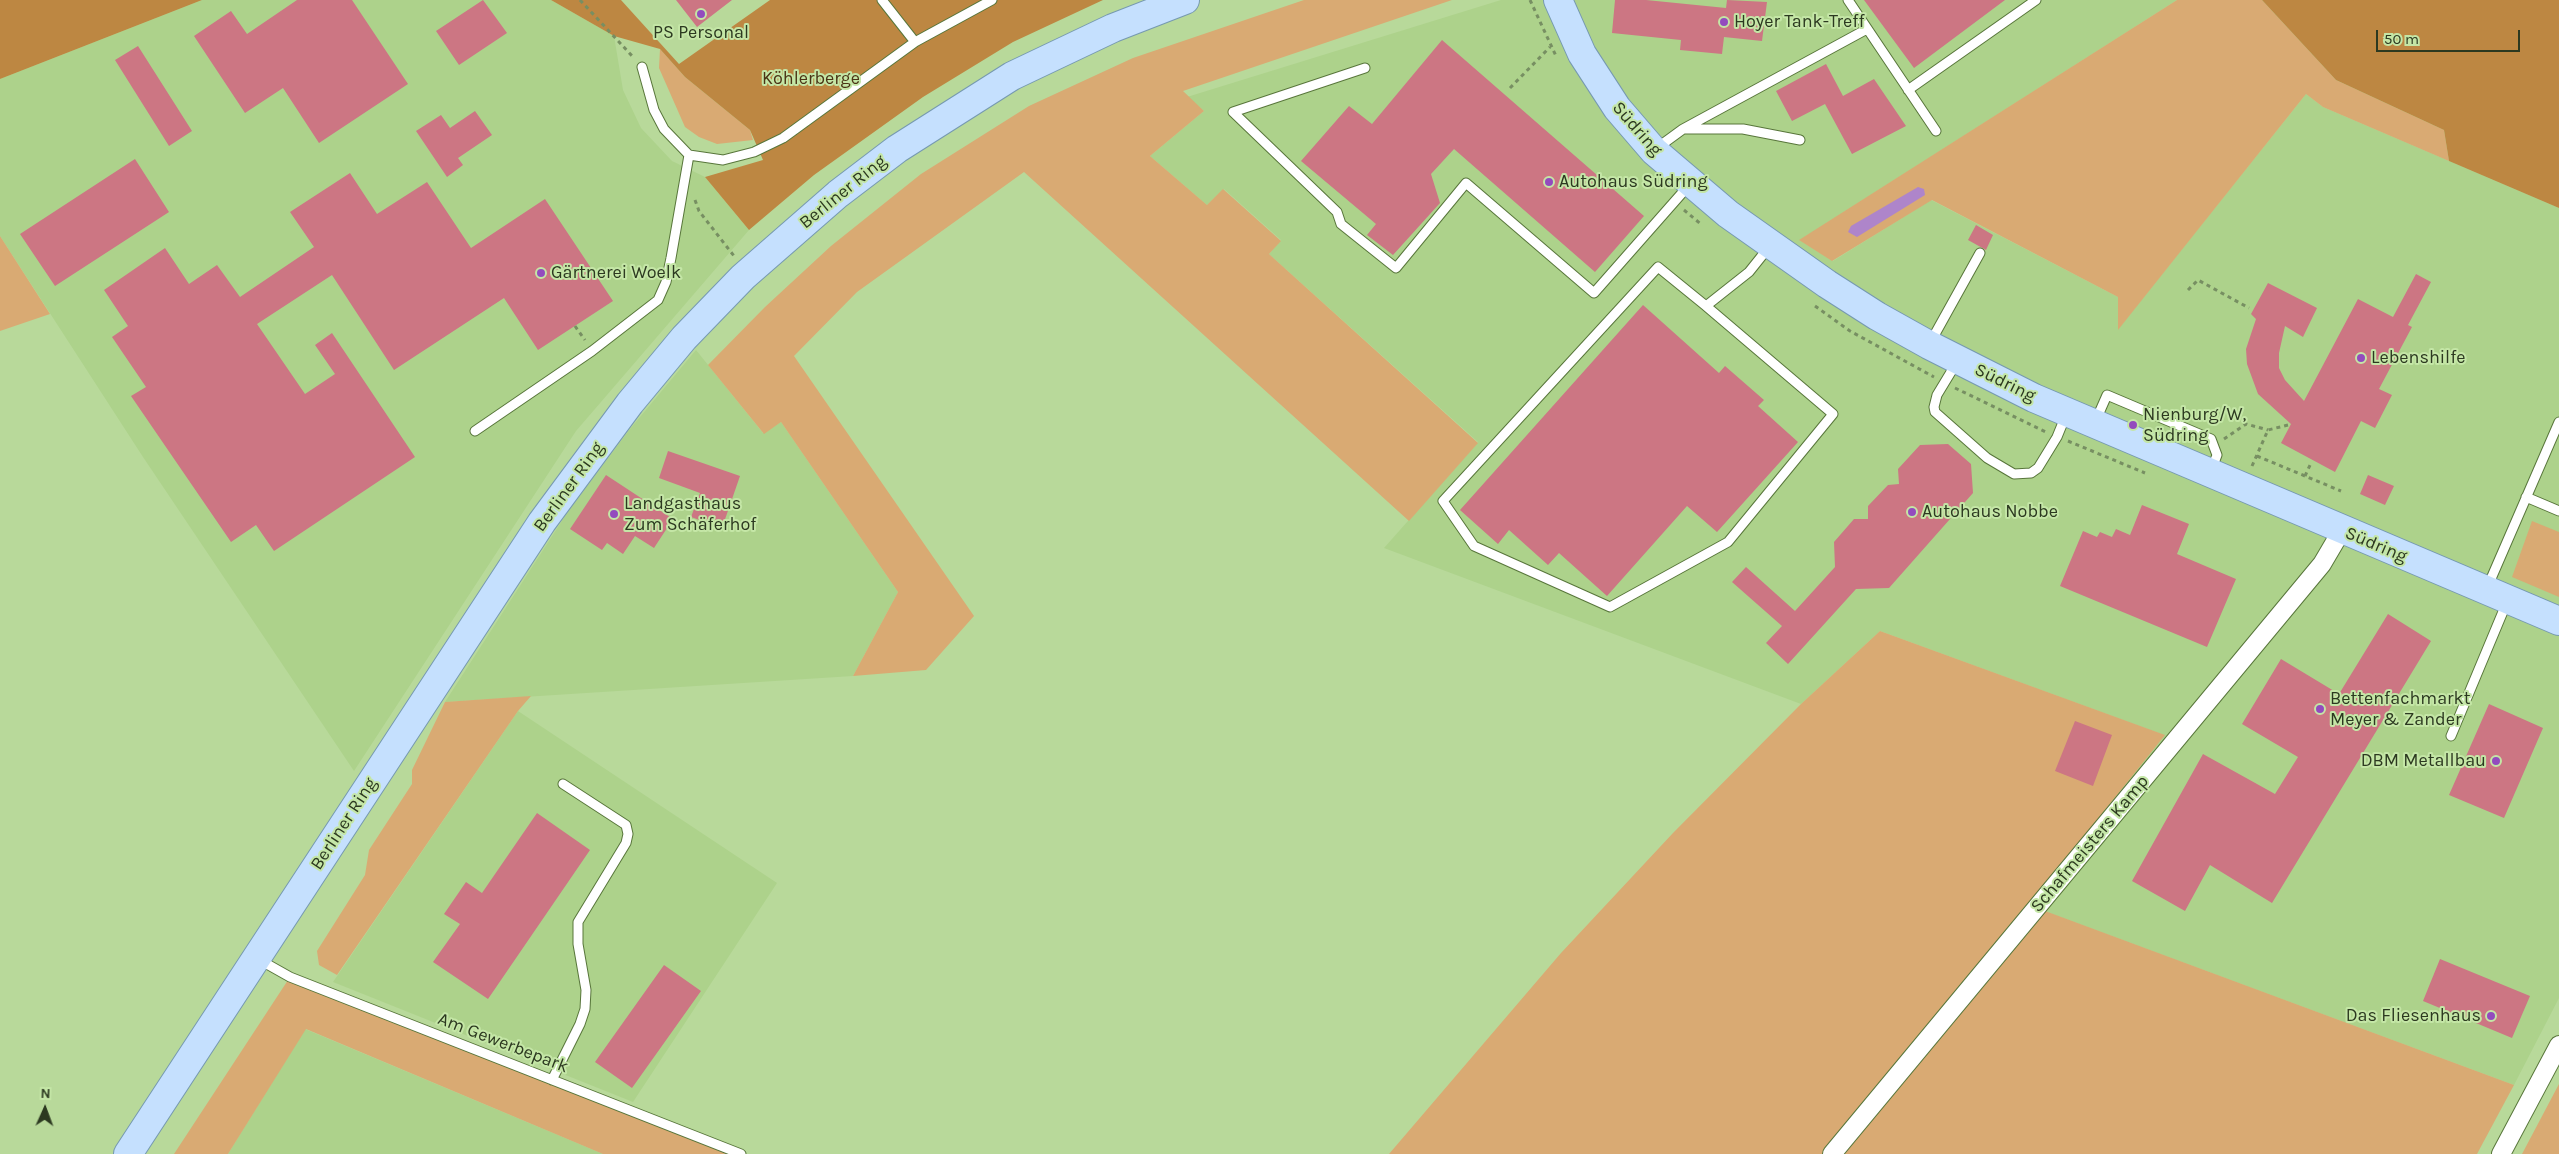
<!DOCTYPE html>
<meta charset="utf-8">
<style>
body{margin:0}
#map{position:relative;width:2559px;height:1154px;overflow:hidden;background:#b8d99a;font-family:Karla,sans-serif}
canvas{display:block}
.north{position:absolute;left:20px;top:1084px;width:50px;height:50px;-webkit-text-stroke:4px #c4e6a6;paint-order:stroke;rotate:2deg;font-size:14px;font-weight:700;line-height:20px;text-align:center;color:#2c3920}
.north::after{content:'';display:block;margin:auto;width:18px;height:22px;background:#2c3920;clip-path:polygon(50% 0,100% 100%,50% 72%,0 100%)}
.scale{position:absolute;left:2376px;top:30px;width:144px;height:22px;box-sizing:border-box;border:2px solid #2c3920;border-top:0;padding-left:6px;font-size:15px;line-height:18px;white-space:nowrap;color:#2c3920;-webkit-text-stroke:4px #c4e6a6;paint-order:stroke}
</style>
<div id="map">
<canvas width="2559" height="1154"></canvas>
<div class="north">N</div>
<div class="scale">50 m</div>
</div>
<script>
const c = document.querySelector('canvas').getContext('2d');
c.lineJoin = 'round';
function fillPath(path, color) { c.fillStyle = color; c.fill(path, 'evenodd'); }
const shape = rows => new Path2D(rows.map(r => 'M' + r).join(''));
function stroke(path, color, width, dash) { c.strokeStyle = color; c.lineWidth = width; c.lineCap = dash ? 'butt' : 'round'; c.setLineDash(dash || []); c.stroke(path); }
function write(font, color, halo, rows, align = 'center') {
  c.font = font + ' Karla,sans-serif'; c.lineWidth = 4; c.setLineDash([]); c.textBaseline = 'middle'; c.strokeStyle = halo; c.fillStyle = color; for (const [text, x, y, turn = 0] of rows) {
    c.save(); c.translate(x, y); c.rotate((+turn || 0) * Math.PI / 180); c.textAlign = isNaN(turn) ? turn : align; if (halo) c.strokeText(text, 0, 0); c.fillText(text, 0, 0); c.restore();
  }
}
fillPath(shape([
 [202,0,551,0,614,36,623,90,641,128,672,161,705,177,749,230,576,431,354,771,143,457,0,236,0,79],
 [1501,0,2177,0,1800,240,1833,261,1931,200,2118,297,2118,329,2306,94,2323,107,2559,208,2559,998,2514,1085,2028,905,2164,735,1880,631,1801,704,1384,548,1478,442,1269,254,1281,240,1224,189,1207,205,1150,156,1204,111,1187,97],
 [696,350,763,433,781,422,898,592,853,676,445,702,567,513,630,429],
 [518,711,777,883,633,1102,333,982],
 [305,1029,603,1154,228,1154]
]), '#add28b');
fillPath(shape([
 [1304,0,1452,0,1183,91,1204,111,1150,156,1207,205,1223,189,1281,241,1269,254,1478,443,1409,521,1024,172,857,292,794,356,974,616,926,670,853,676,898,592,781,422,764,434,708,365,765,307,831,246,921,174,1029,106,1133,58],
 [2177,0,2262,0,2336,80,2444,130,2449,161,2323,107,2306,94,2118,330,2118,297,1932,200,1832,261,1799,240],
 [660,49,685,77,750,130,753,140,717,144,699,137,685,127,659,68],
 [0,236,50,314,0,331],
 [2532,521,2559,532,2559,597,2512,577],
 [1880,631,2165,735,2029,905,2514,1085,2477,1154,1389,1154,1561,953,1673,833,1801,704],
 [531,696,518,711,337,975,319,965,317,951,365,875,369,850,412,784,412,770,445,702],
 [290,977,741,1154,603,1154,306,1029,228,1154,174,1154],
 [2559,1084,2559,1154,2522,1154]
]), '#d9aa73');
fillPath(shape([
 [0,0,202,0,0,79],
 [551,0,621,0,679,64,770,0,1103,0,1013,42,923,97,814,175,749,230,705,177,763,160,750,130,685,77,660,49,614,36],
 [2262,0,2559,0,2559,208,2449,161,2444,130,2336,80]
]), '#bd8742');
fillPath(shape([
 [1918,187,1924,189,1925,195,1857,237,1848,232,1851,226]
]), '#ae85ca');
fillPath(shape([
 [297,0,352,0,408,84,319,143,283,88,245,113,194,36,231,11,247,34],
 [483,0,507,33,459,65,436,31],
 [676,0,732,0,697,27],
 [1615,0,1646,0,1726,8,1727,0,1767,2,1762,41,1724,37,1722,54,1680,50,1681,40,1612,33],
 [1864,0,2005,0,1914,68],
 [1442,40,1644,216,1595,272,1454,149,1431,174,1440,203,1393,255,1367,235,1376,224,1301,161,1349,106,1372,124],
 [138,46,192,131,169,146,115,60],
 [1826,64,1843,96,1874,79,1906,126,1852,154,1825,104,1792,121,1776,91],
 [475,111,492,135,458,158,463,165,447,177,416,131,441,115,450,128],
 [135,159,169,212,55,286,20,234],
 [350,173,377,214,427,182,471,248,545,199,613,301,538,350,504,298,394,370,332,275,257,324,305,394,335,374,315,345,332,333,415,457,274,551,256,525,231,542,131,396,146,387,112,337,128,326,104,290,165,248,189,284,217,265,240,297,314,247,290,212],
 [1976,225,1993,235,1986,250,1968,240],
 [2416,274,2431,282,2408,325,2412,327,2379,389,2392,395,2375,428,2361,421,2335,472,2281,443,2291,424,2258,394,2247,364,2246,349,2256,319,2251,314,2268,283,2317,308,2303,337,2285,326,2279,353,2279,368,2285,380,2304,401,2358,299,2393,317],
 [1643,305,1719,373,1725,366,1764,400,1758,406,1798,442,1717,532,1687,506,1607,596,1559,553,1548,565,1509,530,1498,544,1460,510],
 [1948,444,1971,464,1973,493,1889,588,1856,589,1788,664,1766,643,1782,626,1732,582,1746,567,1795,611,1835,567,1834,542,1854,519,1868,519,1868,506,1888,485,1899,484,1898,469,1920,445],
 [668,451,740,476,722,528,691,517,700,493,659,478],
 [606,475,673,519,654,548,635,536,623,554,607,543,602,550,570,529],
 [2368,475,2394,486,2385,505,2360,494],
 [2142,505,2189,524,2177,554,2236,579,2207,647,2060,586,2083,531,2097,537,2100,532,2112,537,2116,529,2130,535],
 [2388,614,2431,641,2272,903,2210,865,2185,911,2132,881,2203,754,2275,794,2298,757,2242,724,2281,659,2339,694],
 [2489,704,2543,728,2504,818,2449,795],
 [2075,721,2112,735,2093,786,2055,771],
 [537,813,590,850,488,999,433,962,460,924,444,914,466,882,482,893],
 [2440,959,2530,996,2512,1038,2423,1001],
 [664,965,701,991,632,1088,595,1062]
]), '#cc7683');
const service = shape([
 [882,0,915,42],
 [1848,0,1936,131],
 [642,67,654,110,664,129,689,155,723,160,754,152,783,138,915,42,992,0],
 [1365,68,1233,112,1337,212,1341,224,1396,268,1466,183,1594,293,1690,184],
 [1908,90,2036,0],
 [1686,129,1743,129,1800,140],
 [1657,148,1683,129,1867,29],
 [1706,306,1658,267,1443,501,1474,546,1610,607,1728,542,1833,414,1706,306,1749,272,1769,247],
 [1930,343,1980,253],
 [1957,362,1937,395,1934,407,1935,412,1987,458,2014,474,2031,473,2038,468,2057,437,2066,415],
 [2096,420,2107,395,2211,439,2217,455,2211,471],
 [475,431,592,351,658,300,666,282,671,258,689,155],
 [2526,497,2559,511],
 [2487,588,2559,422],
 [2451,736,2507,602],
 [258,959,290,977,741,1154],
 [552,1080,580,1024,585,1009,586,990,578,944,578,922,626,843,628,834,626,825,563,784]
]);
const minor = shape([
 [1832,1154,2322,564,2342,530],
 [2501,1154,2559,1045]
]);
const primary = shape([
 [1558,0,1582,54,1617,108,1654,151,1728,214,1827,284,1877,316,1929,345,2034,398,2559,621],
 [128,1154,542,522,630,403,684,338,743,277,838,194,897,149,1012,76,1113,28,1185,0]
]);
stroke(service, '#58763b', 11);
stroke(minor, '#58763b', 20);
stroke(primary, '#7699b0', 30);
stroke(shape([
 [580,0,634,58],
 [1530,0,1556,56],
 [1510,88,1550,47],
 [695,200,699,211,734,256],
 [1684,210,1702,225],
 [2188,290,2198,280,2249,308],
 [1815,306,1850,331,1934,377],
 [575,326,585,340],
 [1955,388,2046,432],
 [2224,439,2246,424,2268,430],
 [2068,441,2145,473],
 [2257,456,2341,491],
 [2252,466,2268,430,2288,425],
 [2305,476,2311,463]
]), '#778f62', 3, [4, 4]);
stroke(service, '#fff', 9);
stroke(minor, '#fff', 18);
stroke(primary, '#c5e0fe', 28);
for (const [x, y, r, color] of [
 [701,14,5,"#934bbe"],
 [1724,22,5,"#934bbe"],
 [1549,182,5,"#934bbe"],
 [541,273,5,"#934bbe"],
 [2361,358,5,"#934bbe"],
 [2133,425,5,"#934bbe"],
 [1912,512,5,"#934bbe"],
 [614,514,5,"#934bbe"],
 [2320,709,5,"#934bbe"],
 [2496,761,5,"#934bbe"],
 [2491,1016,5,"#934bbe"]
]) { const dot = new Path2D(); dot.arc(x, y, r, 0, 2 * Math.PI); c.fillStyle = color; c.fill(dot); stroke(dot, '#c4e6a6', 2); }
write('18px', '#2c3920', '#c4e6a6', [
 ["Hoyer Tank-Treff",1734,22],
 ["PS Personal",701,33,"center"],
 ["Autohaus Südring",1559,182],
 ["Gärtnerei Woelk",551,273],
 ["Lebenshilfe",2371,358],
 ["Nienburg/W,",2143,415],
 ["Südring",2143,436],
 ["Landgasthaus",624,504],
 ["Zum Schäferhof",624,525],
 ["Autohaus Nobbe",1922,512],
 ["Bettenfachmarkt",2330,699],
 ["Meyer & Zander",2330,720],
 ["DBM Metallbau",2486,761,"right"],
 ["Das Fliesenhaus",2481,1016,"right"]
], 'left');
write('18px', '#4a3315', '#c4e6a6', [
 ["Köhlerberge",811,79]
]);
write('18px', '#2c3920', '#c4e6a6', [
 ["Südring",1637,129,49],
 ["Berliner Ring",843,192,-39],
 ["Südring",2005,383,26],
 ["Berliner Ring",569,487,-54],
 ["Südring",2376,545,23],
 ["Berliner Ring",344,824,-57],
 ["Schafmeisters Kamp",2090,844,-50],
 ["Am Gewerbepark",503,1043,21]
]);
</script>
